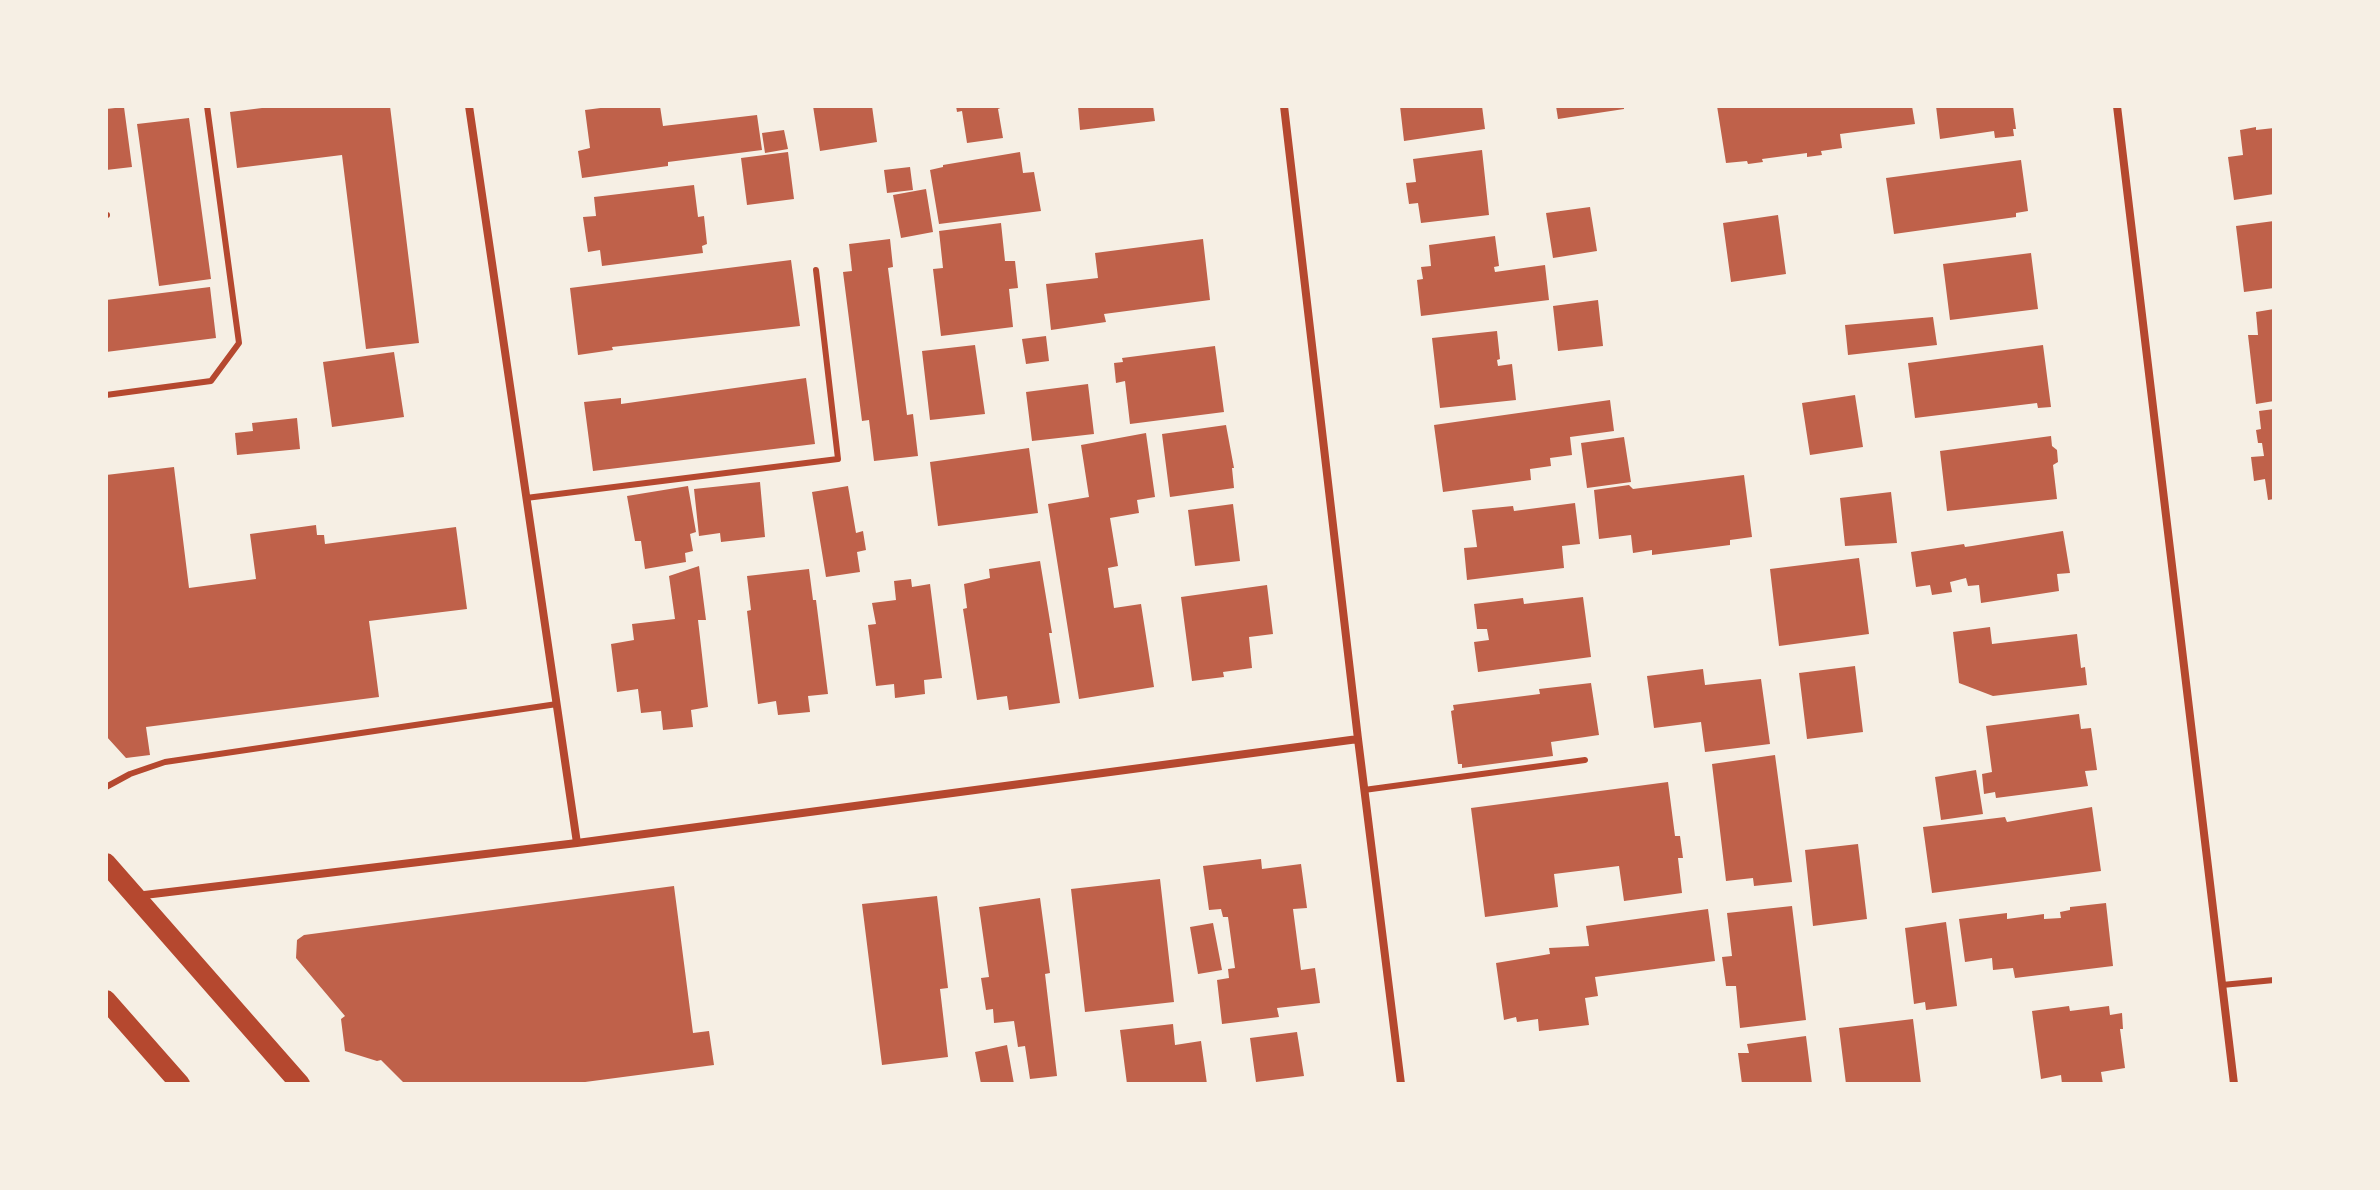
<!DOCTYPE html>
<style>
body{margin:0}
#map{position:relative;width:2380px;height:1190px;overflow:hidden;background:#f6efe4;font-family:Quicksand,sans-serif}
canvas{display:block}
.frame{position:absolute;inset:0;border:108px solid #f6efe4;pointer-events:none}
</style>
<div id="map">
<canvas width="2380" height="1190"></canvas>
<div class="frame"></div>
</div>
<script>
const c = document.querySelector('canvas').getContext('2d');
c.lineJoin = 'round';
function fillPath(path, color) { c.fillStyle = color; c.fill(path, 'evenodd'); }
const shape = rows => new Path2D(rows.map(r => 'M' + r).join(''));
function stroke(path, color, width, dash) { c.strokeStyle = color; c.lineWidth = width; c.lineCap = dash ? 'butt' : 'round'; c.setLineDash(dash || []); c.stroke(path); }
fillPath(shape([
 [278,106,390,106,419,343,366,349,342,155,237,168,230,112],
 [616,106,660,106,663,126,757,115,762,150,668,162,668,166,582,178,578,151,590,148,585,110],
 [813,106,872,106,877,142,820,151],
 [956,106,1005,106,998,109,1003,138,967,143,962,111,957,112],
 [1078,106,1153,106,1155,121,1080,130],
 [1400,106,1482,106,1485,129,1404,141],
 [1556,106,1624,106,1624,109,1558,119],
 [1717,106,1912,106,1915,124,1840,134,1842,148,1821,151,1822,155,1807,157,1807,153,1762,159,1763,162,1748,164,1747,161,1726,163],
 [1936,106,2013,106,2016,129,2013,129,2014,136,1995,138,1994,131,1940,139],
 [124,107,132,167,106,170,106,109],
 [189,118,211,279,159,286,137,124],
 [2256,127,2256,130,2274,128,2274,194,2234,200,2228,157,2243,155,2240,130],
 [784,130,788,149,765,153,762,133],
 [1482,150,1489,215,1421,223,1418,203,1409,204,1406,183,1416,182,1413,159],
 [788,152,794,199,747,205,741,158],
 [1020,152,1023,173,1034,172,1041,211,939,224,930,170,943,167,943,165],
 [2021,160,2028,211,2016,213,2016,217,1894,234,1886,178],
 [910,167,913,190,887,193,884,170],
 [694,185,698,217,704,216,707,244,702,246,703,253,602,266,600,250,588,252,583,217,596,216,594,197],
 [926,189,933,232,901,238,893,195],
 [1590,207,1597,251,1553,258,1546,213],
 [1778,215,1786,274,1731,282,1723,223],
 [2274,221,2274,288,2244,292,2236,226],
 [1001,223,1005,261,1015,261,1018,288,1009,289,1013,327,941,336,933,269,943,268,939,231],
 [1495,236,1499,266,1494,267,1495,272,1545,265,1549,300,1421,316,1417,280,1423,279,1421,267,1431,266,1429,245],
 [890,239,893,267,888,268,907,415,913,414,918,456,874,461,869,420,862,421,843,272,852,271,849,244],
 [1203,239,1210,300,1104,314,1106,322,1051,330,1046,284,1098,278,1095,253],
 [2031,253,2038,309,1950,320,1943,264],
 [791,260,800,326,612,347,613,350,578,355,570,288],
 [210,287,216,338,106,352,106,300],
 [1598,300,1603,346,1558,351,1553,306],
 [2274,309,2274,401,2256,404,2248,335,2258,335,2256,312],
 [1933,317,1937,345,1848,355,1845,325],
 [1497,331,1500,359,1497,360,1498,366,1512,364,1516,400,1440,408,1432,338],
 [1046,336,1049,361,1026,364,1022,339],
 [975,345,985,414,930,420,922,351],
 [2043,345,2051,407,2038,408,2037,403,1915,418,1908,363],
 [1215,346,1224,412,1130,424,1125,381,1116,383,1114,363,1123,362,1122,358],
 [394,352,404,417,332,427,323,362],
 [806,378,815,444,593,471,584,402,621,398,621,404],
 [1088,384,1094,434,1032,441,1026,392],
 [1855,395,1863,447,1810,455,1802,403],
 [1610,400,1614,431,1570,437,1572,455,1550,458,1551,466,1530,469,1531,480,1443,492,1434,425],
 [2274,409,2274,499,2268,500,2265,479,2254,481,2251,457,2264,456,2262,443,2258,443,2256,430,2261,429,2259,411],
 [297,418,300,449,237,455,235,433,253,431,252,423],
 [1226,425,1234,468,1232,468,1234,488,1170,497,1162,434],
 [1146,433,1155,497,1137,500,1139,513,1110,518,1118,566,1108,568,1114,608,1141,604,1154,687,1079,699,1048,504,1089,497,1081,445],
 [2051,436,2052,446,2057,450,2058,462,2053,465,2057,499,1947,511,1940,451],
 [1624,437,1631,482,1587,488,1581,443],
 [1029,448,1038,513,938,526,930,462],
 [174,467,189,588,256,579,250,534,316,525,317,535,324,535,325,544,456,527,467,609,369,621,379,697,146,727,150,755,126,758,106,736,106,475],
 [1744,475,1752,537,1730,540,1730,545,1652,555,1652,550,1633,553,1631,535,1599,539,1594,490,1629,485,1633,489],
 [760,482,765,537,721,542,720,533,699,536,694,489],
 [688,486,696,532,690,534,693,551,685,553,686,562,645,569,641,541,635,541,627,496],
 [848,486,856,533,863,531,866,550,857,552,860,572,826,577,812,492],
 [1891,492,1897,543,1845,546,1840,498],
 [1575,503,1580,544,1562,546,1564,568,1467,580,1464,548,1477,547,1472,510,1513,506,1514,511],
 [1233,504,1240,561,1195,566,1188,510],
 [2063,531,2070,573,2057,574,2059,591,1981,603,1979,585,1968,586,1966,578,1950,582,1952,592,1932,595,1930,585,1916,587,1911,552,1964,544,1965,547,1972,546],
 [1859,558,1869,634,1779,646,1770,569],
 [1040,561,1052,633,1049,633,1060,703,1009,710,1007,696,977,700,963,609,967,608,964,584,990,578,989,569],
 [699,566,706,620,698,620,708,707,691,710,693,727,663,730,661,711,641,713,638,689,617,692,611,644,634,640,632,624,675,619,669,576],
 [809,569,813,600,816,600,828,694,808,696,810,712,778,715,776,701,758,704,747,611,751,610,747,576],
 [911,579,912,587,930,584,942,678,924,680,925,694,895,698,894,684,876,686,868,625,876,624,872,603,896,600,894,581],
 [1267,585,1273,634,1249,637,1252,668,1223,672,1224,677,1192,681,1181,597],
 [1583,597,1591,657,1478,672,1474,642,1489,640,1487,629,1477,629,1474,604,1523,598,1524,604],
 [1990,627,1992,644,2077,634,2081,668,2085,667,2087,685,1993,696,1959,683,1953,632],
 [1855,666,1863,732,1807,739,1799,673],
 [1703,669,1705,685,1761,679,1770,744,1705,752,1701,722,1654,728,1647,676],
 [1591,683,1599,735,1551,742,1553,756,1462,768,1462,764,1458,764,1451,711,1454,710,1453,705,1540,694,1539,689],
 [2079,714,2081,729,2091,728,2097,770,2085,771,2088,786,1996,798,1995,792,1984,794,1982,774,1992,772,1986,726],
 [1775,755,1792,882,1754,886,1753,878,1726,881,1712,764],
 [1976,770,1983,814,1941,820,1935,777],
 [1668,782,1675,836,1680,836,1683,858,1678,858,1682,893,1624,901,1619,866,1554,874,1558,907,1485,917,1471,808],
 [2092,807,2101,871,1932,893,1923,827,2005,817,2007,822],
 [1858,844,1867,919,1813,926,1805,850],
 [1261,859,1262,869,1301,864,1307,908,1293,909,1301,970,1315,968,1320,1003,1277,1008,1279,1017,1222,1024,1217,980,1229,978,1228,969,1235,968,1228,917,1223,917,1221,909,1209,910,1203,866],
 [1160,879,1174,1002,1085,1012,1071,889],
 [674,886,693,1033,709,1031,714,1065,570,1084,405,1084,381,1060,377,1061,345,1051,341,1019,345,1016,296,958,297,940,304,935],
 [937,896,948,988,940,989,948,1057,882,1065,862,904],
 [1040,898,1050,973,1045,974,1057,1076,1030,1079,1025,1046,1018,1047,1014,1021,994,1023,993,1009,986,1010,981,978,989,977,979,907],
 [2106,903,2113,966,2015,978,2013,968,1993,970,1992,958,1965,962,1959,919,2007,913,2007,919,2044,914,2044,919,2061,918,2060,912,2070,910,2070,907],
 [1792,906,1806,1020,1740,1028,1736,986,1726,986,1722,957,1732,956,1727,913],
 [1708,909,1715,961,1595,977,1598,996,1585,998,1589,1025,1539,1031,1538,1019,1517,1022,1516,1017,1504,1020,1496,963,1550,954,1549,948,1589,946,1586,926],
 [1946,922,1957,1006,1926,1010,1925,1002,1914,1004,1905,928],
 [1213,923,1222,970,1198,974,1190,927],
 [2069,1006,2070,1011,2109,1006,2110,1015,2122,1013,2123,1029,2120,1029,2125,1068,2101,1072,2103,1084,2062,1084,2061,1075,2041,1079,2032,1011],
 [1913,1019,1921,1084,1846,1084,1839,1028],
 [1173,1024,1175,1045,1201,1041,1207,1084,1127,1084,1120,1030],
 [1297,1032,1304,1076,1256,1082,1250,1038],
 [1806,1036,1812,1084,1742,1084,1738,1053,1749,1053,1747,1044],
 [1007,1045,1014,1084,981,1084,975,1052]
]), '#bf614a');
stroke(shape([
 [106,215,107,215],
 [106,395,211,381,239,343,207,106],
 [526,498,838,459,816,270],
 [106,787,130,774,165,762,557,704],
 [1364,790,1585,760],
 [2222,985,2274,980]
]), '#b5482f', 6);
stroke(shape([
 [469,106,577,843],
 [1284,106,1358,739,1401,1084],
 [2117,106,2234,1084],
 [136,896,577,843,1358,739]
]), '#b5482f', 8);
stroke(shape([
 [106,863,300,1084],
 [106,1000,180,1084]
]), '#b5482f', 20);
</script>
